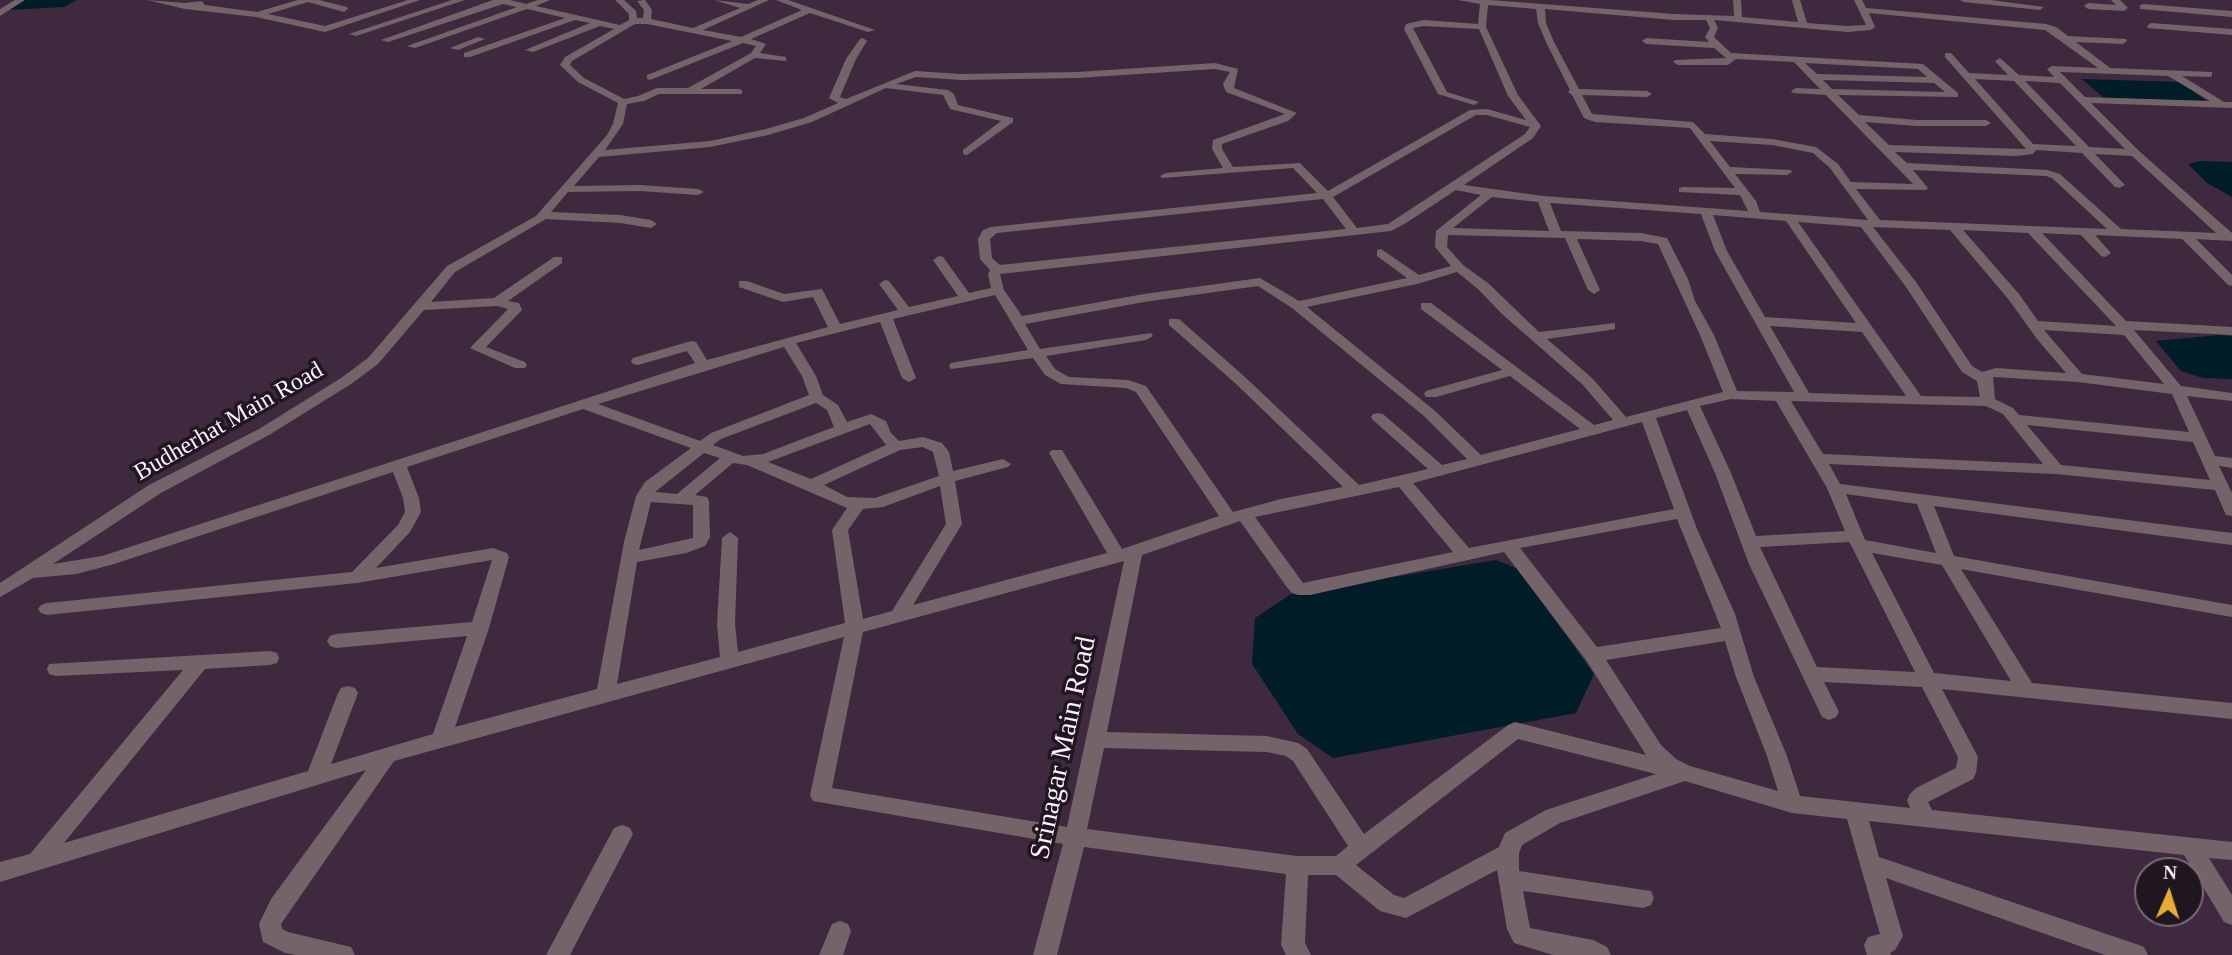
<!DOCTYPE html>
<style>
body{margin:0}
#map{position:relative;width:2232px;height:955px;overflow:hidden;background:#3f293f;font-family:"Times New Roman",serif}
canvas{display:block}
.north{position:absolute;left:2134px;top:857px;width:70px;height:70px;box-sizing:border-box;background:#201620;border:2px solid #786c78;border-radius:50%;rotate:3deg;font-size:19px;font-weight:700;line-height:28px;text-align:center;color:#fceefc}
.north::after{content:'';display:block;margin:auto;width:24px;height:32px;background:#e9ab38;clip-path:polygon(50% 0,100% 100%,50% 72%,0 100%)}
</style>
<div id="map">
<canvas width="2232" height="955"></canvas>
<div class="north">N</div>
</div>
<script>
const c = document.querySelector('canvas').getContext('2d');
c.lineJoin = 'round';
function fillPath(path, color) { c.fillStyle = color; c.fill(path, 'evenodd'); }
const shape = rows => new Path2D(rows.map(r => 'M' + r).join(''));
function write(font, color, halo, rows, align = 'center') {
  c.font = font + ' "Times New Roman",serif'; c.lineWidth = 7; c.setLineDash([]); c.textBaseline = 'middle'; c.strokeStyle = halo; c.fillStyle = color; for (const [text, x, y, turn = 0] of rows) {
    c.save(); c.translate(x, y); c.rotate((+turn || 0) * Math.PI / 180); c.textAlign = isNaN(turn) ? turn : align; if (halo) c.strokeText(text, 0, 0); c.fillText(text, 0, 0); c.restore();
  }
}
fillPath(shape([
 [23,0,77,0,64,7,9,10],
 [2082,79,2181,82,2206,101,2104,98],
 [2201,161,2232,162,2232,197,2207,183,2188,164],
 [2219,335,2232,336,2232,379,2203,378,2181,371,2156,341],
 [1496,560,1518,569,1594,674,1576,713,1333,758,1298,734,1252,664,1255,618,1291,594]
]), '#001d28');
fillPath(shape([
 [15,0,25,0,0,16,0,9,15,0],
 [147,0,185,3,202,1,205,5,257,12,298,0,319,0,347,7,348,9,344,12,308,2,268,14,325,26,408,0,420,0,325,32,256,17,185,9,147,0],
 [452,0,465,0,356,36,349,34,452,0],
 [493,0,510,0,526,4,538,0,550,0,536,6,620,25,629,20,629,14,615,0,624,0,636,11,637,18,643,18,644,10,637,1,645,0,652,10,651,19,693,28,740,8,714,0,748,4,758,0,769,0,703,30,741,37,802,10,776,0,788,0,875,30,868,32,810,13,751,39,766,44,760,53,786,57,786,61,755,58,701,89,739,89,742,90,742,94,659,94,644,101,627,104,623,124,605,150,710,141,766,129,804,118,838,103,829,98,846,59,860,39,863,38,867,41,856,59,840,97,846,99,915,71,961,74,1077,72,1215,63,1238,69,1234,88,1297,113,1288,121,1222,144,1222,149,1233,167,1300,163,1328,191,1470,110,1487,109,1526,120,1508,96,1479,29,1424,26,1413,28,1447,92,1479,102,1474,105,1438,94,1404,29,1406,24,1424,20,1478,24,1480,4,1458,0,1490,0,1674,14,1734,16,1733,0,1741,0,1742,17,1798,22,1792,0,1800,0,1807,23,1847,26,1866,25,1854,0,1862,0,1866,8,2046,24,2056,27,2068,36,2126,39,2127,41,2123,44,2076,42,2110,68,2212,72,2212,76,2209,77,2182,76,2224,102,2232,102,2232,108,2091,103,2139,151,2232,233,2232,241,2196,239,2232,275,2232,286,2228,285,2182,239,2095,235,2111,253,2105,257,2101,256,2081,235,2042,233,2126,321,2232,327,2232,335,2134,330,2181,386,2232,393,2232,401,2187,396,2215,456,2232,458,2232,468,2219,466,2232,493,2232,516,2226,515,2215,490,2056,474,1829,464,1840,484,2232,533,2232,545,1934,506,1954,556,2232,605,2232,617,1961,569,2032,683,2232,703,2232,719,1942,689,1978,757,1976,773,1973,779,1928,802,1932,810,2232,842,2232,860,2209,858,2232,895,2232,925,2224,922,2184,855,1869,821,1879,857,2136,944,2144,947,2148,955,2105,955,1886,878,1903,936,1895,950,1890,953,1891,955,1867,955,1864,945,1868,937,1880,934,1847,819,1792,813,1685,781,1560,823,1522,845,1519,853,1519,871,1651,891,1654,898,1651,905,1643,908,1523,891,1530,928,1593,940,1607,947,1611,955,1553,955,1514,943,1507,929,1497,870,1406,918,1380,911,1336,875,1308,875,1305,943,1311,955,1286,955,1281,945,1286,874,1084,847,1057,955,1033,955,1063,844,813,801,810,795,844,637,394,761,281,924,282,929,288,932,351,947,355,955,296,955,285,953,263,942,259,924,271,899,366,770,0,882,0,862,30,854,183,670,56,676,49,674,47,669,49,664,270,651,277,653,279,658,277,663,270,665,205,669,64,843,308,771,338,693,341,688,348,686,355,688,358,693,331,764,433,734,467,636,336,648,330,646,327,641,330,636,336,634,472,622,492,560,357,583,47,615,41,613,38,609,41,605,47,603,352,572,398,525,405,512,403,498,393,472,111,565,76,574,33,578,0,597,0,583,149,485,259,429,341,378,368,358,447,266,536,216,607,135,613,124,618,103,578,82,560,65,565,57,614,29,600,26,533,52,525,50,590,23,575,20,470,57,464,57,464,53,565,18,527,9,415,48,407,46,517,7,503,4,388,42,381,40,493,0],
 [1488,5,1536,9,1538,23,1546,42,1570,90,1568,92,1572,95,1584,118,1595,122,1690,128,1735,188,1683,187,1679,188,1679,192,1740,195,1748,211,1543,196,1464,185,1533,138,1541,126,1518,95,1486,27,1488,5],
 [1545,9,1674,20,1706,20,1710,28,1705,37,1709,42,1646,38,1642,41,1646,44,1714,48,1726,58,1675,60,1673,62,1678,65,1728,65,1736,59,1794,62,1820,89,1796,88,1791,91,1793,93,1826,95,1913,184,1851,182,1838,164,1816,147,1772,139,1705,134,1693,122,1592,114,1582,95,1647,97,1652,94,1647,91,1579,89,1554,42,1546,23,1545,9],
 [1869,13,2045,30,2098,68,2052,66,2047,69,2054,77,2019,75,2000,58,1995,61,2008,75,1969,73,1951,53,1945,53,1945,57,2026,149,1889,145,1865,122,1917,126,1986,126,1991,123,1986,120,1917,120,1859,115,1838,95,1958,97,1958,93,1923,64,1731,53,1714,37,1718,28,1714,20,1847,32,1871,30,1875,27,1869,13],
 [635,24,647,24,732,41,647,75,647,79,650,80,743,43,756,46,751,53,688,88,657,88,638,96,624,99,584,78,570,65,572,61,635,24],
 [1805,63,1918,69,1927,77,1817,74,1805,63],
 [1215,69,1230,72,1223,84,1226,92,1285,114,1213,140,1212,149,1223,168,1166,173,1160,176,1162,178,1293,168,1317,193,991,227,983,230,978,239,980,259,990,270,988,274,991,288,969,293,943,257,939,256,933,260,958,296,909,307,889,281,885,280,879,284,898,310,840,324,822,289,784,294,747,281,739,281,739,287,783,302,813,297,828,327,707,360,696,342,691,341,633,358,631,361,633,364,638,365,687,351,695,363,102,556,53,564,161,493,269,435,351,384,378,364,424,310,497,306,508,309,470,348,515,368,525,368,527,365,525,362,486,347,522,310,519,303,508,301,562,263,562,257,554,257,494,298,431,302,455,272,546,219,620,223,651,228,657,224,651,220,620,215,551,212,568,192,640,191,698,195,704,192,698,189,640,185,574,186,599,157,710,147,768,135,812,122,886,88,943,95,950,109,1001,121,963,150,963,154,967,155,1013,122,1013,118,958,105,954,94,948,90,896,84,916,77,961,80,1077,78,1215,69],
 [2060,72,2168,76,2210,101,2085,97,2060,72],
 [1975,79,2014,81,2076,146,2033,144,1975,79],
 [1823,80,1934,83,1945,92,1832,89,1823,80],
 [2025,81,2060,83,2125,149,2089,147,2025,81],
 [1476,115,1487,115,1530,127,1525,134,1388,224,1357,228,1333,197,1476,115],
 [1710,141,1772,145,1813,153,1830,168,1868,220,1760,212,1756,201,1735,174,1787,175,1792,172,1791,170,1730,167,1710,141],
 [2036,150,2082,153,2115,187,2119,188,2125,185,2095,154,2132,156,2216,233,2121,229,2060,174,2047,170,1907,163,1895,152,2015,156,2033,154,2036,150],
 [1913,170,2046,176,2052,178,2107,229,1880,220,1856,189,1926,190,1928,188,1913,170],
 [1456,190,1481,195,1436,231,1435,247,1451,266,1419,275,1381,249,1377,250,1377,256,1407,278,1299,301,1260,278,1144,294,1022,316,1004,290,1000,274,1391,231,1406,223,1456,190],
 [1492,197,1538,202,1549,231,1453,228,1492,197],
 [1323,199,1346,229,1000,265,992,258,990,239,997,233,1323,199],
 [1550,203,1701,214,1715,251,1794,392,1737,391,1714,335,1695,301,1688,279,1667,238,1641,233,1561,231,1550,203],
 [1713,215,1786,221,1856,323,1765,317,1727,251,1713,215],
 [1798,222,1861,227,1906,287,1962,372,1977,381,1980,397,1921,396,1798,222],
 [1873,227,1950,230,2009,300,2037,339,2066,373,1996,368,1982,372,1972,366,1916,282,1873,227],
 [1963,230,2028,233,2116,326,2038,321,2019,294,1963,230],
 [1448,235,1565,238,1588,290,1594,294,1600,290,1577,239,1641,241,1658,244,1700,335,1723,392,1626,417,1592,378,1547,339,1610,330,1615,329,1615,323,1539,332,1488,283,1463,265,1447,247,1448,235],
 [1457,272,1478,289,1502,314,1582,384,1613,420,1594,425,1431,303,1421,303,1421,309,1502,370,1426,391,1424,394,1426,397,1436,397,1510,376,1580,429,1481,455,1434,410,1307,307,1417,284,1457,272],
 [1258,286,1292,308,1424,416,1467,459,1442,465,1383,414,1378,413,1373,414,1371,417,1373,420,1428,469,1359,485,1245,377,1179,319,1169,319,1169,325,1235,383,1343,487,1281,499,1233,512,1146,386,1128,380,1069,377,1055,369,1046,356,1146,340,1153,336,1151,333,1040,349,1025,324,1144,302,1258,286],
 [995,295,1028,350,956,362,951,363,949,366,951,369,1033,358,1045,375,1061,384,1126,388,1136,392,1219,516,1122,549,1062,450,1052,450,1049,453,1107,553,913,605,962,524,955,481,1008,467,1011,464,1003,459,953,471,949,452,942,443,923,437,899,441,891,433,886,421,871,414,847,422,838,405,823,395,816,376,796,343,880,322,902,378,909,382,916,378,893,319,995,295],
 [1770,326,1862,332,1906,396,1809,393,1770,326],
 [2044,330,2124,335,2164,384,2082,374,2044,330],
 [784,347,802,376,809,395,711,433,700,441,598,404,784,347],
 [1993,377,2078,382,2172,394,2189,432,2019,415,2013,408,1995,399,1993,377],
 [1731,399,1776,401,1827,488,1845,531,1756,536,1731,473,1700,406,1731,399],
 [1791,401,1986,406,2003,414,2043,464,1823,454,1791,401],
 [816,403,827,410,834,427,763,454,743,456,713,445,721,439,816,403],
 [583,409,691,448,645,482,636,496,624,542,597,689,455,727,489,628,509,557,507,553,493,548,376,568,410,532,421,512,419,498,407,467,583,409],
 [1687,410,1715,473,1749,564,1822,717,1829,720,1836,717,1839,712,1824,682,1922,687,1958,757,1956,768,1916,788,1910,794,1907,800,1910,808,1800,796,1787,756,1754,677,1735,614,1697,529,1656,418,1687,410],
 [1642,422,1674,509,1469,548,1413,483,1642,422],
 [870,424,886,445,811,479,768,462,870,424],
 [2027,425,2193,442,2210,480,2061,465,2027,425],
 [923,447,933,452,939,476,875,498,847,497,824,485,900,450,923,447],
 [704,453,720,458,677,494,655,492,704,453],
 [733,463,747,465,847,508,832,530,845,623,738,652,735,624,738,538,730,532,722,538,717,624,720,657,617,684,637,562,686,553,705,546,710,537,709,501,707,497,695,495,733,463],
 [940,486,946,524,892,611,863,619,848,530,863,509,883,507,940,486],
 [1399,487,1453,552,1303,583,1255,517,1399,487],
 [1846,494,1917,504,1936,553,1865,540,1846,494],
 [651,502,693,505,693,538,639,550,651,502],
 [1677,519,1721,628,1597,647,1520,548,1677,519],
 [1240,521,1286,586,1292,593,1298,595,1310,595,1504,552,1586,660,1646,755,1515,722,1508,725,1364,834,1307,749,1298,743,1267,736,1107,732,1142,555,1240,521],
 [1849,542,1851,545,1915,672,1817,667,1760,547,1849,542],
 [1872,553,1942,565,2011,681,1934,673,1872,553],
 [1124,561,1067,827,832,788,863,632,1124,561],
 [1725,641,1736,677,1767,756,1778,791,1690,766,1676,759,1661,745,1606,660,1725,641],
 [1518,739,1656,774,1546,810,1505,833,1499,847,1404,898,1394,895,1356,865,1518,739],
 [1104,748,1267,752,1286,756,1293,761,1348,846,1336,856,1297,856,1087,829,1104,748],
 [1960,0,1991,0,2044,7,2040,10,1964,2,1960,0],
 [2111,0,2120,0,2128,8,2124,11,2088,9,2084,6,2088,3,2116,5,2111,0],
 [2143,4,2232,11,2232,17,2140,9,2140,5,2143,4],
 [2151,23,2232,29,2232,35,2148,28,2147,26,2151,23],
 [478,37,485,39,458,50,450,48,478,37],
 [622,825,630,828,633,834,570,955,546,955,614,828,622,825],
 [840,921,848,924,851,931,843,955,819,955,832,924,840,921]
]), '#746469');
write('24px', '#fceefc', '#201620', [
 ["Budherhat Main Road",229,422,-30]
]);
write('28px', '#fceefc', '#201620', [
 ["Srinagar Main Road",1064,748,-78]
]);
</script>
